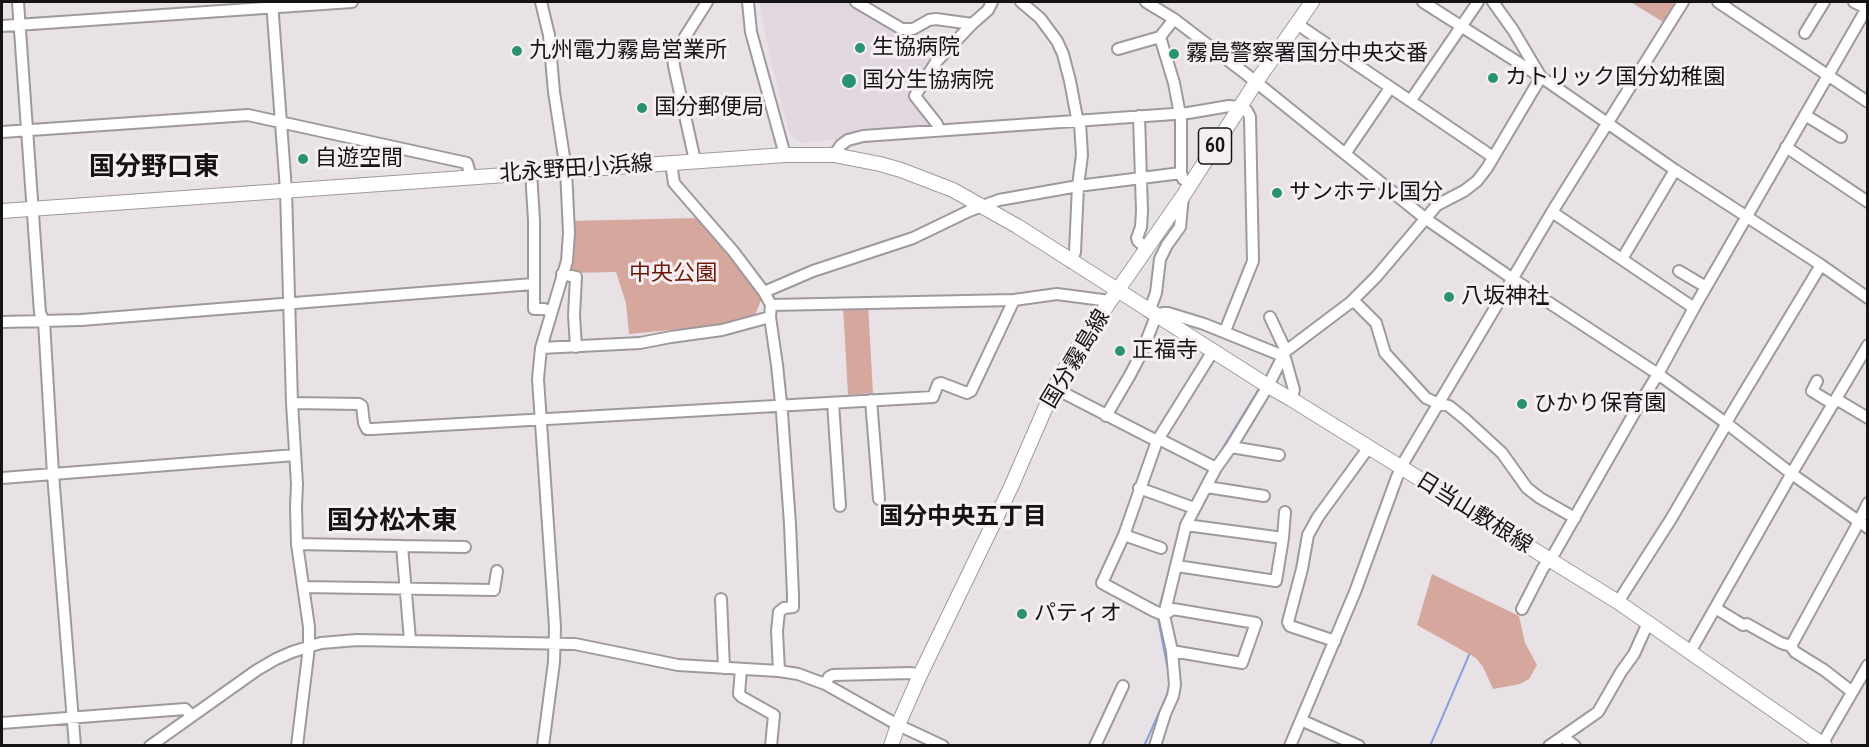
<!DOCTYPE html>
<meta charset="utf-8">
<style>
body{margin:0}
#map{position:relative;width:1869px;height:747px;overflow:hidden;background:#e8e2e7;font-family:"PT Sans Narrow",sans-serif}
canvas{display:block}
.frame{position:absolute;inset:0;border:3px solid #151315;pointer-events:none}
</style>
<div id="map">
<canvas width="1869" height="747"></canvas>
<div class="frame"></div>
</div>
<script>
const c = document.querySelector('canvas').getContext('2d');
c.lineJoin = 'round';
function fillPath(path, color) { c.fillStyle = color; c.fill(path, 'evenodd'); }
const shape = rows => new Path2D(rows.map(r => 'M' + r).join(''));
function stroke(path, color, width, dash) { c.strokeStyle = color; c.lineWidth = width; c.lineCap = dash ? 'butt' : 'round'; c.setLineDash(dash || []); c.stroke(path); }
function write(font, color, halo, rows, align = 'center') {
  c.font = font + ' "PT Sans Narrow","Noto Sans JP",sans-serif'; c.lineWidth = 6; c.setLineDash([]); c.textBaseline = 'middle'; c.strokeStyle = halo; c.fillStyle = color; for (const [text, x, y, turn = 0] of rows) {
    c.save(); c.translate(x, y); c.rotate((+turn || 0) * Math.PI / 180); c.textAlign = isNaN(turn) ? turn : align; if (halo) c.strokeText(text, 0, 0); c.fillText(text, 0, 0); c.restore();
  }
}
fillPath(shape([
 [760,2,850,2,910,37,935,59,914,96,937,127,852,133,836,139,802,143,790,135,772,65,760,9]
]), '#e2d6e1');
fillPath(shape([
 [1633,2,1671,2,1676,5,1665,23,1632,3],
 [698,218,762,298,752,322,629,334,626,303,616,272,570,273,569,221],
 [868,304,873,393,848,395,843,306],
 [1432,574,1519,616,1525,643,1537,665,1529,679,1520,684,1493,689,1483,667,1476,658,1417,625]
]), '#d5a79d');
stroke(shape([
 [1219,454,1260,387],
 [1159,609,1181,525],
 [1144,746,1167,695,1170,681,1158,618],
 [1430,746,1469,655]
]), '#85a2db', 2);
const minor = shape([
 [18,2,40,313,44,321,53,474,75,746],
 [272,2,286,190,292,403,297,484,296,507,297,544,309,627,309,647,297,746],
 [541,2,549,35,554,92,566,170,569,233,567,261,541,348,538,379,555,627,554,662,543,746],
 [748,2,751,32,785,155],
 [856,2,902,29,913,29,929,20,936,19,972,24,988,10,992,2],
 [1021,2,1040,18,1057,41,1063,54,1070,81,1077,118,1080,123,1082,155,1078,186,1075,252,1071,262],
 [1146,2,1174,19,1246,74,1426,219,1513,279,1658,374,1726,423,1792,474,1868,528],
 [1423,2,1541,77,1675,170,1821,265,1868,298],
 [1718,2,1868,102],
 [1854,2,1868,9],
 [1174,19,1160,37,1174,83,1181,120,1181,173,1183,179],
 [1297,24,1493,157],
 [2,26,352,2],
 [1805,33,1824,2],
 [1118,49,1160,37],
 [1411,100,1478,2],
 [1805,115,1841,137],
 [1139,116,1142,211,1141,227,1137,238,1138,241,1146,248],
 [939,130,937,124,915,96,936,62,972,24],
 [2,132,248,115,467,163,471,177],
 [1786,147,1868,202],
 [1345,154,1390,88],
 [834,155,841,145,848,140,863,136,1188,113,1229,106,1241,107,1247,111,1250,117,1253,261,1225,331],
 [695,161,674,66,673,56,707,2],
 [671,163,674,183,733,251,764,292,771,305,770,317,777,365,782,413,790,524,793,595,793,607,784,608,779,612,777,631,779,671],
 [531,172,534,220,534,309,544,309,551,311],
 [1552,212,1694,308],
 [1622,259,1675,170],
 [1679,271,1706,287],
 [562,274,576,277,574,315,576,347],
 [764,292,813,271,913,238,969,211,999,200,1078,186,1181,173],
 [1351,302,1356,303,1376,323,1385,353,1426,398,1437,403,1449,406,1465,419,1502,453,1527,488,1540,498,1575,518],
 [771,305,1014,300,1057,294,1110,301],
 [1149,312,1156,293,1160,259,1167,245,1180,227,1183,196],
 [1270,317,1286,351],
 [2,322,81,320,533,284],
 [541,348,640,343,671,337,722,330,770,317],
 [1283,356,1285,358,1294,390,1291,399],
 [1817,381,1812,391,1833,404],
 [1054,388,1157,441],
 [1836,399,1868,418],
 [871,400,879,499],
 [292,403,359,404,362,406,364,423,367,429,372,429,933,397,938,384,941,383,967,393,971,391,1014,300],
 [833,403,840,506],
 [1106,416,1130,375,1142,352,1156,316,1163,313,1168,313,1204,324,1283,356,1286,351,1351,302,1376,277,1437,205,1464,191,1477,181,1487,168,1541,77,1513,30,1493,2],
 [1159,439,1216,468],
 [1231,447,1279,455],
 [2,478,295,455],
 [1207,487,1264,496],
 [1139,488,1194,508],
 [1124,535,1161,548],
 [1283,538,1285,512],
 [297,544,402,546,410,640],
 [402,546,465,547],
 [1177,566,1276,581,1283,538,1186,525],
 [304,587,494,590,497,571],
 [721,599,724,668],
 [1618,602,1671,519,1723,430,1730,416,1821,265],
 [1715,608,1743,625,1747,624,1781,643,1791,646],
 [1522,609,1543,568,1555,552,1636,410,1658,374,1694,308,1868,6],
 [1335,641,1290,626,1288,622,1302,569,1308,535,1318,517,1369,447],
 [1172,651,1242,663,1256,623,1173,609,1164,615,1154,611,1102,583,1124,535,1157,441,1213,351],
 [1690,652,1796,466,1868,345],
 [741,669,739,694,742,697,774,715,771,746],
 [825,684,829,677,833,675,911,673,920,675],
 [1851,691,1824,670,1795,652,1791,646,1855,529,1868,503],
 [1301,720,1359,746],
 [2,723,185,709,192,716],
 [1563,737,1575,746],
 [150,746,257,670,276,659,292,652,321,643,357,640,575,644,678,665,779,671,798,674,825,684,898,725,943,746],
 [1095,746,1123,686],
 [1155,746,1165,714,1173,696,1175,685,1172,651,1164,615,1186,525,1216,468,1231,447,1268,386,1283,356],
 [1290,746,1355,592,1397,477,1405,460,1552,212,1683,2],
 [1549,746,1598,712,1621,672,1634,654,1648,623],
 [1821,746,1868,665]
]);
const major = shape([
 [2,211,785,155,834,155,880,164,901,170,953,190,1017,226,1268,386,1291,399,1618,602,1825,746],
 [891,746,898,725,920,675,1011,487,1054,388,1072,356,1183,196,1256,82,1312,2]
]);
stroke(minor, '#9f999e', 14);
stroke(major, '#9f999e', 16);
stroke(minor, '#fff', 10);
stroke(major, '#fff', 14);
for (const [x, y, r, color] of [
 [860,48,6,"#2a9270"],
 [517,51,6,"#2a9270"],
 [1174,54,6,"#2a9270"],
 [1493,78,6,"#2a9270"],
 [849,81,8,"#2a9270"],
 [642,108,6,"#2a9270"],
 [303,159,6,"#2a9270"],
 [1277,193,6,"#2a9270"],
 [1449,297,6,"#2a9270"],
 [1120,351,6,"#2a9270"],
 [1522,404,6,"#2a9270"],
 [1022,614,6,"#2a9270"]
]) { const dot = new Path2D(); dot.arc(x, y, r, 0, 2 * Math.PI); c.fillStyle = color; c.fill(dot); stroke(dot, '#f5eff4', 2); }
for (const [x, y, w] of [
 [1215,146,33]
]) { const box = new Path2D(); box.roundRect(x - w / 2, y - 18, w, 36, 4.5); c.fillStyle = '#f5eff4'; c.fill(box); stroke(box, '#151315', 1.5); }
write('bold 21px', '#151315', null, [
 ["60",1215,146]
]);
write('22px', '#151315', '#f5eff4', [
 ["生協病院",872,48],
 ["九州電力霧島営業所",529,51],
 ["霧島警察署国分中央交番",1186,54],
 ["カトリック国分幼稚園",1505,78],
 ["国分生協病院",862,81],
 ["国分郵便局",654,108],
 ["自遊空間",315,159],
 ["サンホテル国分",1289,193],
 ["八坂神社",1461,297],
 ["正福寺",1132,351],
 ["ひかり保育園",1534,404],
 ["パティオ",1034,614]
], 'left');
write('22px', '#151315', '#f5eff4', [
 ["北永野田小浜線",576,169,-4],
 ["国分霧島線",1076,359,-59],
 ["日当山敷根線",1474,513,32]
]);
write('22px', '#6c1808', '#f5eff4', [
 ["中央公園",673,274]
]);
write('bold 24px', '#151315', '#f5eff4', [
 ["国分中央五丁目",963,517]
]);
write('bold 26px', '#151315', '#f5eff4', [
 ["国分野口東",154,168],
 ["国分松木東",392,522]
]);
</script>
